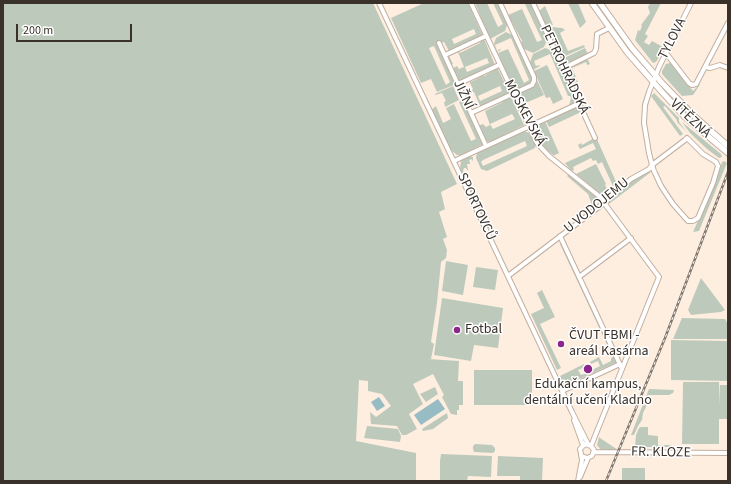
<!DOCTYPE html>
<meta charset="utf-8">
<style>
body{margin:0}
#map{position:relative;width:731px;height:484px;overflow:hidden;background:#feeee0;font-family:"Source Sans 3",sans-serif}
canvas{display:block}
.frame{position:absolute;inset:0;border:4px solid #39312a;pointer-events:none}
.scale{position:absolute;left:16px;top:24px;width:116px;height:18px;box-sizing:border-box;border:2px solid #39312a;border-top:0;padding-left:5px;font-size:12px;line-height:14px;white-space:nowrap;color:#39312a;-webkit-text-stroke:3px #fff;paint-order:stroke}
</style>
<div id="map">
<canvas width="731" height="484"></canvas>
<div class="frame"></div>
<div class="scale">200 m</div>
</div>
<script>
const c = document.querySelector('canvas').getContext('2d');
c.lineJoin = 'round';
function fillPath(path, color) { c.fillStyle = color; c.fill(path, 'evenodd'); }
const shape = rows => new Path2D(rows.map(r => 'M' + r).join(''));
function stroke(path, color, width, dash) { c.strokeStyle = color; c.lineWidth = width; c.lineCap = dash ? 'butt' : 'round'; c.setLineDash(dash || []); c.stroke(path); }
function write(font, color, halo, rows, align = 'center') {
  c.font = font + ' "Source Sans 3",sans-serif'; c.lineWidth = 3; c.setLineDash([]); c.textBaseline = 'middle'; c.strokeStyle = halo; c.fillStyle = color; for (const [text, x, y, turn = 0] of rows) {
    c.save(); c.translate(x, y); c.rotate((+turn || 0) * Math.PI / 180); c.textAlign = isNaN(turn) ? turn : align; if (halo) c.strokeText(text, 0, 0); c.fillText(text, 0, 0); c.restore();
  }
}
fillPath(shape([
 [3,3,373,3,457,184,441,192,445,209,439,212,447,237,443,239,447,250,446,258,441,262,437,303,431,342,434,344,431,359,428,359,459,361,458,381,463,381,463,405,459,405,459,410,457,410,457,415,451,414,442,397,444,395,433,374,413,384,423,404,409,414,417,429,406,435,402,435,397,426,371,424,370,412,376,417,391,406,382,394,368,391,368,381,359,380,356,441,416,453,416,481,3,481],
 [424,3,468,3,483,36,449,51,444,42,439,44,456,84,437,92,431,79,421,83,391,18],
 [474,29,476,34,454,44,452,39],
 [434,46,450,82,446,85,429,48],
 [475,3,487,3,498,27,503,24,493,3,499,3,508,22,505,31,490,39],
 [531,3,548,38,544,47,533,53,524,49,521,43,522,41,508,15,522,9,537,42,542,40,525,4],
 [568,3,578,3,586,22,580,28],
 [650,3,661,3,645,34,648,36,644,42,649,45,652,41,663,47,664,49,656,62,653,63,635,40,638,30,640,31,642,26,641,25,650,13,648,7],
 [545,6,553,25,546,26,539,11],
 [552,27,562,28,564,29,565,30,560,33,568,51,584,45,585,47,561,58,548,30],
 [506,32,514,36,533,77,532,83,515,91,514,90,498,53,508,49,524,83,529,80,511,38,495,45,497,51,500,49,501,50,497,52,494,44,496,38],
 [483,39,485,41,495,65,459,81,457,80,452,69,457,66,459,69,464,67,458,52,449,56,453,64,450,65,447,58,448,56,458,50,460,53,480,43,481,40],
 [487,58,489,63,467,72,465,67],
 [545,48,554,51,576,101,575,103,569,106,571,98,570,96,568,96,550,54,534,61,536,66,539,65,540,66,533,70,530,62,533,54],
 [585,48,588,54,568,63,564,63,562,59],
 [586,60,588,60,590,64,587,65,586,62,572,68,578,82,575,83,572,81,568,72,569,69],
 [670,63,673,65,693,91,701,83,693,95,682,96,662,74,662,71,666,64],
 [547,65,563,99,553,104,550,97,546,98,534,71],
 [494,68,498,69,509,92,508,94,481,108,474,92,471,93,470,91,473,89,469,81,461,85,465,93,463,92,460,86,470,79,471,82,482,76,481,74,482,73,484,76,493,71],
 [500,86,502,91,480,101,478,96],
 [537,80,544,95,521,105,517,94,533,86],
 [453,86,459,100,445,107,444,102,446,101,442,93,435,95,435,94],
 [654,93,679,118,679,122,687,132,677,122,677,120,665,106,663,107,683,134,680,136,651,96],
 [511,97,524,125,490,142,486,141,478,126,483,124,486,127,490,125,485,111,503,102,503,99],
 [512,114,515,119,493,129,490,124],
 [464,99,483,144,461,155,457,155,451,150,431,110,436,106,443,123,451,119,446,108,454,104,471,141,476,139,459,102],
 [576,107,579,108,580,110,579,112,579,113,549,127,546,121],
 [545,121,559,153,555,155,553,155,546,149,536,137,535,133,536,126],
 [682,122,721,154,722,157,719,158,707,149,690,133],
 [523,131,527,132,530,134,536,145,535,148,487,171,481,169,476,158,477,153],
 [525,141,527,146,483,166,481,162,483,160],
 [596,137,617,184,613,186,602,162,598,164,596,160,593,161,591,158,573,167,574,170,572,171,568,167,565,163,596,149,593,143,580,149,578,145,581,143,582,145],
 [469,156,473,157,473,161,471,159,469,161,470,163,470,164,467,164,468,170,467,170,466,168,464,168,463,171,490,229,487,227,460,169,461,161,464,158],
 [724,161,727,163,699,231,693,232,718,175,722,162],
 [596,164,606,184,605,185,608,192,603,196,576,174],
 [647,172,651,172,609,204,608,203,630,182],
 [569,174,597,197,597,200,592,205,588,194,567,176],
 [561,243,617,363,616,364,615,363,564,386,560,376,584,364,585,367,578,370,581,375,584,374,600,366,598,361,591,364,590,362,599,357,603,365,611,361,611,358,613,357,560,244],
 [446,261,468,265,463,295,442,291],
 [476,267,498,270,495,290,473,287],
 [701,278,725,310,721,312,691,315,688,310],
 [542,290,555,317,540,324,561,368,557,370,531,314,544,308,537,293],
 [442,298,503,308,498,348,474,345,471,361,434,355],
 [682,318,725,319,728,324,728,339,673,339],
 [671,340,728,341,728,381,671,380],
 [474,370,532,370,532,405,474,405],
 [683,382,719,382,720,406,720,385,728,385,727,419,719,419,719,444,682,444],
 [435,387,438,394,426,402,420,394],
 [649,389,674,390,673,393,669,395,648,395,646,407,643,413,642,420,638,426,634,435,631,435],
 [447,413,448,418,433,429,423,431,422,429],
 [367,426,398,429,401,436,400,442,364,438],
 [641,427,648,427,648,435,658,436,658,445,671,445,671,447,635,447,636,435,639,428],
 [599,437,600,438,618,450,601,450,597,445],
 [475,444,492,445,495,448,495,451,493,453,474,452,473,449,473,446],
 [441,454,492,456,491,477,468,476,467,481,440,481,440,461],
 [498,456,543,458,542,481,520,481,520,476,497,476],
 [622,468,645,468,645,481,622,481]
]), '#bdcabb');
fillPath(shape([
 [379,397,385,406,377,411,371,402],
 [438,399,445,409,421,425,414,415]
]), '#97bcc3');
const minor = shape([
 [379,3,572,412,588,444],
 [471,3,537,143,549,156,599,196,659,277,591,446],
 [533,3,595,138],
 [439,43,486,146],
 [666,53,689,83,692,85,696,84,728,23],
 [445,55,486,36],
 [706,67,710,68,720,65,728,68],
 [564,68,594,53,596,49,597,34,609,28],
 [458,84,499,65],
 [471,113,532,85,534,81,534,77,500,3],
 [454,161,580,103],
 [560,236,622,369],
 [508,276,604,203,631,179,649,169,652,165,685,140,687,138,703,154,716,162,718,166,713,183,698,218,693,221,688,221,673,204,661,186,655,173,654,171,652,165,649,153,644,123,645,105,649,92,659,67,691,3],
 [579,277,631,238],
 [562,391,620,364],
 [574,420,583,445],
 [594,452,728,453],
 [580,477,588,458],
 [578,481,582,460,580,449,585,444,591,446,594,450,592,456,587,458,582,456]
]);
const major = shape([
 [592,3,627,52,662,92,684,116,728,153],
 [600,3,632,48,662,83,695,117,728,146]
]);
stroke(minor, '#c2af9f', 6);
stroke(major, '#c2af9f', 7);
stroke(minor, '#fff', 4);
stroke(major, '#fff', 5);
const rail = shape([
 [606,481,665,338,728,172]
]);
stroke(rail, '#83786e', 2.5);
stroke(rail, '#fff', 1, [3]);
for (const [x, y, r, color] of [
 [457,330,4,"#8d268b"],
 [561,344,4,"#8d268b"],
 [588,369,5,"#8d268b"]
]) { const dot = new Path2D(); dot.arc(x, y, r, 0, 2 * Math.PI); c.fillStyle = color; c.fill(dot); stroke(dot, '#fff', 1.5); }
write('14px', '#39312a', '#fff', [
 ["TYLOVA",673,39,-63],
 ["PETROHRADSKÁ",564,70,65],
 ["JIŽNÍ",463,95,65],
 ["MOSKEVSKÁ",524,113,62],
 ["VÍTĚZNÁ",690,119,43],
 ["U VODOJEMU",597,206,-39],
 ["SPORTOVCŮ",476,207,65],
 ["FR. KLOZE",661,453,1]
]);
write('14px', '#39312a', '#fff', [
 ["Fotbal",465,330],
 ["ČVUT FBMI -",569,336],
 ["areál Kasárna",569,352],
 ["Edukační kampus,",588,385,"center"],
 ["dentální učení Kladno",588,401,"center"]
], 'left');
</script>
